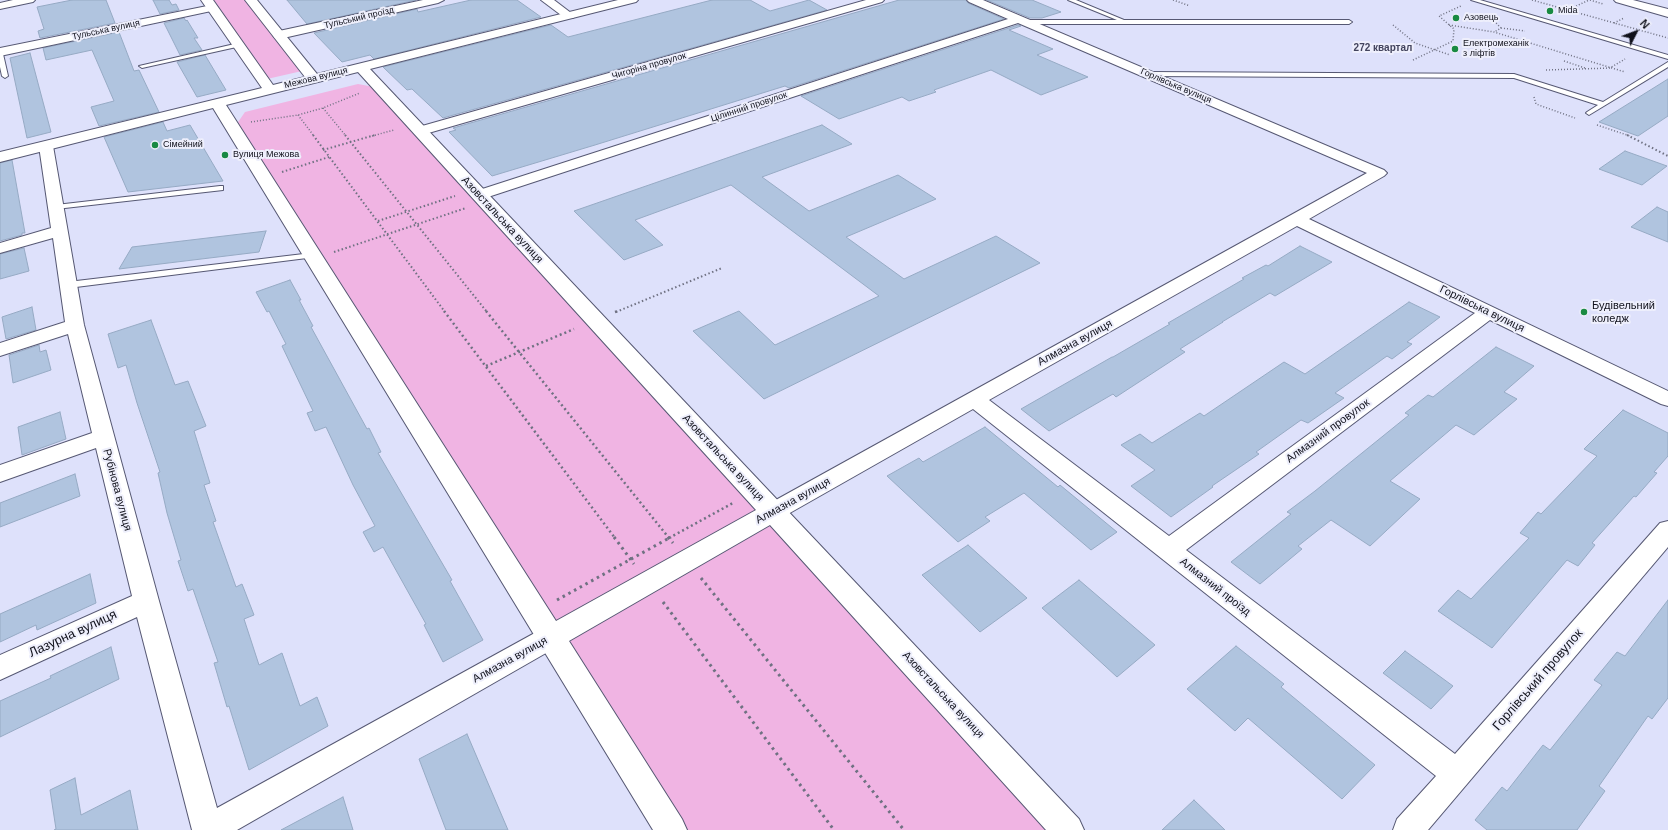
<!DOCTYPE html>
<meta charset="utf-8">
<style>
body{margin:0}
#map{position:relative;width:1668px;height:830px;overflow:hidden;background:#dee1fb;font-family:Arial,sans-serif}
canvas{display:block}
.north{position:absolute;left:1616px;top:12px;width:40px;height:40px;-webkit-text-stroke:3px #eeeffc;paint-order:stroke;rotate:48deg;font-size:11px;font-weight:700;line-height:16px;text-align:center;color:#10111b}
.north::after{content:'';display:block;margin:auto;width:14px;height:18px;background:#10111b;clip-path:polygon(50% 0,100% 100%,50% 72%,0 100%)}
</style>
<div id="map">
<canvas width="1668" height="830"></canvas>
<div class="north">N</div>
</div>
<script>
const c = document.querySelector('canvas').getContext('2d');
c.lineJoin = 'round';
function fillPath(path, color) { c.fillStyle = color; c.fill(path, 'evenodd'); }
const shape = rows => new Path2D(rows.map(r => 'M' + r).join(''));
function stroke(path, color, width, dash) { c.strokeStyle = color; c.lineWidth = width; c.lineCap = dash ? 'butt' : 'round'; c.setLineDash(dash || []); c.stroke(path); }
function write(font, color, halo, rows, align = 'center') {
  c.font = font + ' Arial,sans-serif'; c.lineWidth = 4; c.setLineDash([]); c.textBaseline = 'middle'; c.strokeStyle = halo; c.fillStyle = color; for (const [text, x, y, turn = 0] of rows) {
    c.save(); c.translate(x, y); c.rotate((+turn || 0) * Math.PI / 180); c.textAlign = isNaN(turn) ? turn : align; if (halo) c.strokeText(text, 0, 0); c.fillText(text, 0, 0); c.restore();
  }
}
fillPath(shape([
 [212,0,246,0,302,71,267,79],
 [358,84,374,87,1056,830,684,830,236,125,245,112]
]), '#f0b4e3');
const building = shape([
 [72,0,106,0,115,23,40,38,38,31,44,29,37,7,72,0],
 [153,0,169,0,172,5,176,4,179,10,160,14,153,0],
 [287,0,416,0,307,24,287,0],
 [471,0,517,0,541,17,374,59,370,55,342,62,314,33,417,9,418,12,471,0],
 [712,0,750,0,770,11,809,0,827,10,443,118,412,89,407,90,383,67,551,25,568,37,712,0],
 [899,0,966,0,968,3,1004,19,789,88,785,86,595,145,492,176,449,132,456,130,453,128,899,0],
 [987,0,1032,0,1061,12,1042,18,1030,18,987,0],
 [184,18,186,21,187,20,198,38,194,38,202,50,180,55,164,23,184,18],
 [1018,25,1021,26,1009,30,1053,49,1037,55,1088,77,1041,95,991,70,934,90,936,92,909,101,902,97,839,119,801,96,1018,25],
 [119,32,134,71,139,70,159,112,99,126,91,107,114,101,92,50,46,60,43,48,119,32],
 [30,53,51,132,27,138,10,58,30,53],
 [205,55,226,90,197,97,177,62,205,55],
 [1668,79,1668,116,1638,136,1599,122,1668,79],
 [163,122,167,131,190,125,223,181,128,192,104,137,163,122],
 [822,125,852,144,762,177,809,211,898,175,936,199,846,237,904,279,996,236,1040,263,764,399,693,331,739,311,775,345,879,296,731,185,635,220,663,245,624,260,574,211,822,125],
 [1625,151,1667,166,1642,185,1599,169,1625,151],
 [12,160,25,233,22,233,22,235,0,241,0,163,12,160],
 [1657,207,1668,212,1668,242,1631,227,1657,207],
 [266,231,259,252,119,269,132,247,266,231],
 [1300,246,1332,262,1275,296,1270,293,1222,322,1223,322,1180,349,1185,352,1116,397,1113,394,1049,431,1021,409,1112,357,1113,357,1170,324,1168,323,1244,279,1242,278,1266,265,1268,266,1300,246],
 [24,248,29,271,0,279,0,254,24,248],
 [290,280,301,300,299,300,313,326,311,327,367,429,369,428,381,452,378,453,452,580,450,581,483,640,443,662,424,625,426,624,383,547,374,552,363,532,375,526,353,485,326,427,315,431,307,413,313,411,282,346,286,344,269,311,267,312,256,292,290,280],
 [1409,302,1440,317,1407,342,1412,344,1392,359,1387,356,1335,393,1344,398,1308,423,1301,420,1256,452,1259,454,1212,486,1213,487,1171,517,1131,486,1155,470,1121,445,1140,434,1152,443,1200,413,1204,416,1284,362,1305,374,1409,302],
 [32,307,36,330,6,339,2,317,32,307],
 [151,320,175,385,188,381,206,426,194,431,210,483,204,485,216,521,213,522,236,587,242,584,254,615,244,619,259,665,282,653,300,706,317,697,328,726,249,770,229,706,227,707,214,663,218,662,193,589,188,591,178,561,181,560,167,513,158,473,160,472,137,403,126,365,118,368,108,334,151,320],
 [39,345,40,352,46,350,51,370,13,383,9,355,39,345],
 [1496,347,1534,366,1504,392,1517,399,1474,435,1456,425,1390,481,1420,499,1370,546,1331,520,1298,546,1302,549,1260,584,1231,562,1291,514,1287,512,1315,491,1409,415,1405,413,1428,395,1433,397,1496,347],
 [1623,410,1668,433,1668,456,1654,472,1657,473,1636,497,1634,496,1592,543,1595,545,1578,566,1567,560,1492,648,1438,611,1458,590,1471,599,1529,538,1520,533,1538,512,1541,514,1597,456,1584,449,1623,410],
 [60,412,66,439,22,455,18,427,60,412],
 [985,427,1058,487,1060,485,1117,532,1091,550,1024,493,985,517,990,521,958,542,887,476,919,458,923,462,985,427],
 [75,474,80,496,0,527,0,503,75,474],
 [968,545,1027,598,980,632,922,575,968,545],
 [90,574,96,603,37,630,36,625,0,642,0,614,90,574],
 [1079,580,1155,645,1117,677,1042,608,1079,580],
 [1668,600,1668,698,1652,719,1648,716,1599,786,1605,791,1577,830,1487,830,1475,820,1502,787,1507,791,1543,745,1550,750,1602,685,1594,680,1617,652,1625,656,1668,600],
 [1236,646,1284,684,1281,687,1375,765,1342,799,1248,718,1235,731,1187,689,1236,646],
 [111,647,119,679,0,737,0,701,51,678,50,676,111,647],
 [1405,651,1453,686,1431,709,1383,673,1405,651],
 [467,734,508,830,446,830,419,759,467,734],
 [75,778,81,815,130,790,138,830,54,830,56,829,50,790,75,778],
 [343,797,353,830,281,830,343,797],
 [1194,800,1225,830,1162,830,1194,800]
]);
fillPath(building, '#b0c4df');
stroke(building, '#96aac4', 1);
const service = shape([
 [1068,0,1076,0,1124,20,1349,20,1352,22,1349,24,1025,24,1022,22,1025,20,1117,20,1068,0],
 [1471,0,1480,0,1668,55,1668,59,1471,0],
 [239,43,242,45,241,46,142,68,139,66,239,43],
 [0,52,3,54,8,76,5,78,2,76,0,67,0,52],
 [1668,62,1668,67,1589,115,1586,113,1587,112,1598,105,1514,78,1147,76,1144,74,1147,72,1514,74,1603,102,1668,62],
 [220,186,223,186,223,190,56,209,52,207,56,205,220,186],
 [312,253,315,253,315,257,68,288,64,285,68,282,312,253]
]);
const minor = shape([
 [13,0,35,0,33,2,0,9,0,3,13,0],
 [423,0,444,0,438,3,279,39,275,38,273,35,275,32,279,31,423,0],
 [541,0,554,0,575,16,573,18,565,18,541,0],
 [866,0,884,0,882,2,425,134,420,135,415,134,413,131,415,128,866,0],
 [967,0,983,0,1384,170,1387,173,1384,176,1309,219,1668,391,1668,406,1661,404,1490,320,1186,550,1455,754,1660,523,1668,521,1668,547,1428,830,1393,830,1397,819,1436,776,973,409,781,518,773,521,765,518,761,512,765,506,1367,173,1018,23,485,198,479,200,473,198,471,195,473,192,1008,19,969,2,967,0],
 [1297,226,1475,313,1169,536,989,400,1297,226],
 [212,5,216,6,218,8,216,10,0,56,0,48,212,5],
 [46,142,51,143,53,146,84,325,159,601,217,808,542,629,551,626,560,629,564,637,560,645,237,830,192,830,137,617,0,680,0,655,132,596,96,448,0,482,0,465,92,433,68,334,0,356,0,343,65,322,53,238,0,253,0,243,51,228,39,146,41,143,46,142]
]);
const tertiary = shape([
 [201,0,213,0,273,85,305,77,245,0,257,0,317,74,618,0,638,0,636,2,370,69,1079,819,1084,830,1046,830,770,525,569,641,682,819,687,830,653,830,213,108,0,162,0,152,262,88,201,0],
 [358,72,756,510,556,621,226,105,358,72],
 [1614,0,1633,0,1668,9,1668,17,1616,2,1614,0]
]);
stroke(service, '#565873', 2);
stroke(minor, '#565873', 2);
stroke(tertiary, '#565873', 2);
stroke(shape([
 [1173,0,1190,6],
 [1532,0,1668,38],
 [1590,0,1603,4],
 [1568,10,1589,0],
 [1494,21,1501,28,1494,32],
 [1614,23,1624,18],
 [1393,25,1415,43,1450,55],
 [1449,25,1494,32,1625,72],
 [1501,28,1525,31],
 [1413,60,1453,41,1454,29,1439,16,1461,6],
 [1564,61,1585,68],
 [1546,70,1610,68,1625,59],
 [1534,97,1536,104,1575,118],
 [323,108,346,136],
 [298,115,314,136],
 [251,122,298,115,323,108,360,93],
 [1597,125,1630,136],
 [372,136,394,130]
]), '#6f7182', 1.5, [1, 2]);
stroke(shape([
 [313,135,445,312],
 [345,135,487,312],
 [1627,135,1668,156],
 [323,150,375,135],
 [282,172,329,157],
 [378,221,455,196],
 [334,252,466,208],
 [616,312,722,268]
]), '#6f7182', 2, [1.5, 2.5]);
stroke(shape([
 [444,311,615,538],
 [486,311,669,538],
 [615,312,618,311],
 [486,366,574,329],
 [669,538,733,503]
]), '#6f7182', 2.5, [2, 3]);
stroke(shape([
 [614,537,634,564],
 [668,537,673,543],
 [701,578,904,830],
 [557,600,671,537],
 [663,602,834,830]
]), '#6f7182', 3, [2.5, 4]);
fillPath(service, '#fff');
fillPath(minor, '#fff');
fillPath(tertiary, '#fff');
for (const [x, y, r, color] of [
 [1550,11,4,"#198a42"],
 [1456,18,4,"#198a42"],
 [1455,49,4,"#198a42"],
 [155,145,4,"#198a42"],
 [225,155,4,"#198a42"],
 [1584,312,4,"#198a42"]
]) { const dot = new Path2D(); dot.arc(x, y, r, 0, 2 * Math.PI); c.fillStyle = color; c.fill(dot); stroke(dot, '#eeeffc', 1.5); }
write('9px', '#10111b', '#eeeffc', [
 ["Mida",1558,11],
 ["Азовець",1464,18],
 ["Електромеханік",1463,44],
 ["з ліфтів",1463,54],
 ["Сімейний",163,145],
 ["Вулиця Межова",233,155]
], 'left');
write('9px', '#10111b', '#eeeffc', [
 ["Тульський проїзд",359,18,-13],
 ["Тульська вулиця",106,30,-12],
 ["Чигоріна провулок",649,66,-16],
 ["Межова вулиця",316,78,-14],
 ["Горлівська вулиця",1176,86,23],
 ["Цілинний провулок",749,107,-18]
]);
write('bold 10px', '#43445e', '#eeeffc', [
 ["272 квартал",1383,48]
]);
write('11px', '#10111b', '#eeeffc', [
 ["Азовстальська вулиця",502,220,47],
 ["Горлівська вулиця",1482,309,26],
 ["Алмазна вулиця",1075,343,-29],
 ["Алмазний провулок",1328,431,-36],
 ["Азовстальська вулиця",723,458,47],
 ["Рубінова вулиця",117,490,75],
 ["Алмазна вулиця",793,501,-29],
 ["Алмазний проїзд",1215,587,38],
 ["Алмазна вулиця",510,660,-29],
 ["Азовстальська вулиця",943,695,47]
]);
write('11px', '#10111b', '#eeeffc', [
 ["Будівельний",1592,306],
 ["коледж",1592,319]
], 'left');
write('13px', '#10111b', '#eeeffc', [
 ["Лазурна вулиця",73,634,-25],
 ["Горлівський провулок",1538,680,-49]
]);
</script>
